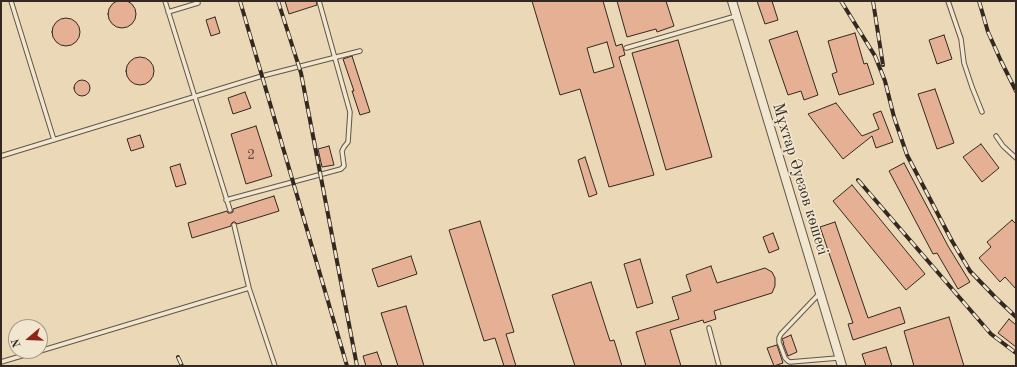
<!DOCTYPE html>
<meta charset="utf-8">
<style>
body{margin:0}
#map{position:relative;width:1017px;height:367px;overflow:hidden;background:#ead8b6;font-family:"Old Standard TT",serif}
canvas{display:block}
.frame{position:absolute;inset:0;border:2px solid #332921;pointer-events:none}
.north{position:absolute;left:8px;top:319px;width:40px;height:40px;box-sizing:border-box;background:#f1e6d0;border:1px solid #a59a8a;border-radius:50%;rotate:251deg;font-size:11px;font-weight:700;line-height:16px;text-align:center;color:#332921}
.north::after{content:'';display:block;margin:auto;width:14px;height:18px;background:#8f2418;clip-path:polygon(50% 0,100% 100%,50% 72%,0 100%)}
</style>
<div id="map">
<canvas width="1017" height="367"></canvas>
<div class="frame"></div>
<div class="north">N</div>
</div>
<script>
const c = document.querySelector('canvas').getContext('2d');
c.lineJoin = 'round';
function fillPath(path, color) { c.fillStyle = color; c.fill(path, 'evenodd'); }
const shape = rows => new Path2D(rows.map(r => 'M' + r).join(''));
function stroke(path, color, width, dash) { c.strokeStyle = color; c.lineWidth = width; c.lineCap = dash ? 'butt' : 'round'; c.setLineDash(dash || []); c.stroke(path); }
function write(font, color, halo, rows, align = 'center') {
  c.font = font + ' "Old Standard TT",serif'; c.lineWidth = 3.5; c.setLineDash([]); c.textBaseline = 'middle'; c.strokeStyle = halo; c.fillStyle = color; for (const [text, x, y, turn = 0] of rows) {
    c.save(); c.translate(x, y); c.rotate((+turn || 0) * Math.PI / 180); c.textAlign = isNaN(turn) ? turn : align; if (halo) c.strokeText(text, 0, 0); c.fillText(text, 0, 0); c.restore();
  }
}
const building = shape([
 '108 14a14 14 0 1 1 28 0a14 14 0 1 1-28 0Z',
 [285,1,316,1,317,5,289,14,285,1],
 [532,1,603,1,616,46,622,44,625,55,619,57,654,175,609,187,580,89,560,95,532,1],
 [607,42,614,67,594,73,587,48,607,42],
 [617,1,666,1,674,26,657,32,656,29,627,37,617,1],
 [757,1,772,1,778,20,765,24,757,1],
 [215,17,220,33,211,36,206,20,215,17],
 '52 32a14 14 0 1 1 28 0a14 14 0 1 1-28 0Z',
 [797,31,818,95,804,100,801,91,788,95,769,40,797,31],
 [855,33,864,64,867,63,874,84,839,95,832,74,837,72,828,41,855,33],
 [944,35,952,59,937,64,929,40,944,35],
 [678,40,712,157,666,170,632,53,678,40],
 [352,56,370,112,360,115,352,91,354,91,343,59,352,56],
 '126 71a14 14 0 1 1 28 0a14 14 0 1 1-28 0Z',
 '74 88a8 8 0 1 1 16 0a8 8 0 1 1-16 0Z',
 [935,89,954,143,937,149,918,94,935,89],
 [245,92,251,108,233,114,228,98,245,92],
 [836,103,862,136,879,129,873,114,881,111,893,142,876,148,872,136,843,159,808,114,836,103],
 [256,126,272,176,246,184,231,134,256,126],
 [140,135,144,147,131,151,127,139,140,135],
 [981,144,999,168,982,182,963,157,981,144],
 [329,146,334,165,322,167,318,149,329,146],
 [585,157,597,194,589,197,578,160,585,157],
 [904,163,948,246,970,282,958,289,937,253,933,254,889,171,904,163],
 [180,164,186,184,176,187,170,167,180,164],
 [852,185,925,274,906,290,833,201,852,185],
 [274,196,279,211,237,224,235,222,233,222,231,224,231,226,192,238,188,223,227,211,228,213,231,213,233,212,233,209,274,196],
 [1012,220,1016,224,1016,289,1005,277,1000,282,979,258,991,247,987,242,1012,220],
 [480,221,514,332,506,334,516,366,504,366,495,338,484,341,449,230,480,221],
 [835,222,868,318,900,307,905,323,853,340,848,324,853,323,820,227,835,222],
 [773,233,779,249,769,253,763,237,773,233],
 [411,256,417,274,378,287,372,269,411,256],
 [640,259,653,303,637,308,624,264,640,259],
 [711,266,717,283,765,268,772,272,775,278,775,286,772,293,714,311,716,319,704,323,703,320,670,330,681,366,646,366,636,332,679,319,672,297,691,291,686,275,711,266],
 [591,282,610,341,614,340,622,366,575,366,552,295,591,282],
 [406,306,424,366,398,366,381,313,406,306],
 [949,317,964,366,914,366,904,331,949,317],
 [1009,319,1016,325,1016,347,998,333,1009,319],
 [791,335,797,352,788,356,783,343,784,343,782,339,791,335],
 [777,345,783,363,774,366,767,348,777,345],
 [886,347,892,366,866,366,862,354,886,347],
 [377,352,382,366,366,366,363,356,377,352]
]);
fillPath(building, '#e5b093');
stroke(building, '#332921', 1);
const service = shape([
 [11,1,54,140],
 [165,1,230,210],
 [948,1,961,39,964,63,972,87,982,112],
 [168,12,198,3,197,1],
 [626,48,736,16],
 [996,136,1003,146,1016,158],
 [1,156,262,76,360,51],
 [226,200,341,169,344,166,342,151,344,147,348,142,350,112,319,1],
 [234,225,249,288,275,366],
 [819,294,781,334,779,338,779,342,785,358,788,361,790,362,838,358],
 [709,328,719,366],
 [40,351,249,288],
 [1,362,38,351]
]);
const tertiary = shape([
 [732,1,842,366]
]);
stroke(service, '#615546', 5.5);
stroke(tertiary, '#615546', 10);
stroke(service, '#f1e6d0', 3.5);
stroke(tertiary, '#f1e6d0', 8);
const rail = shape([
 [240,1,347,366],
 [278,1,301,73,357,366],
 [841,1,875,56,885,81,894,117,907,155,952,241,970,271,995,297,1016,317],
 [873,1,883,65],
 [979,1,988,32,1001,61,1016,91],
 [858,180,991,334,1016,353],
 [178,357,182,366]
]);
stroke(rail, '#332921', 4);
stroke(rail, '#f1e6d0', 2.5, [8]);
write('14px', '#604b3e', null, [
 ["2",251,155]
]);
write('16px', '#332921', '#f1e6d0', [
 ["Мұхтар Әуезов көшесі",800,179,73]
]);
</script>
